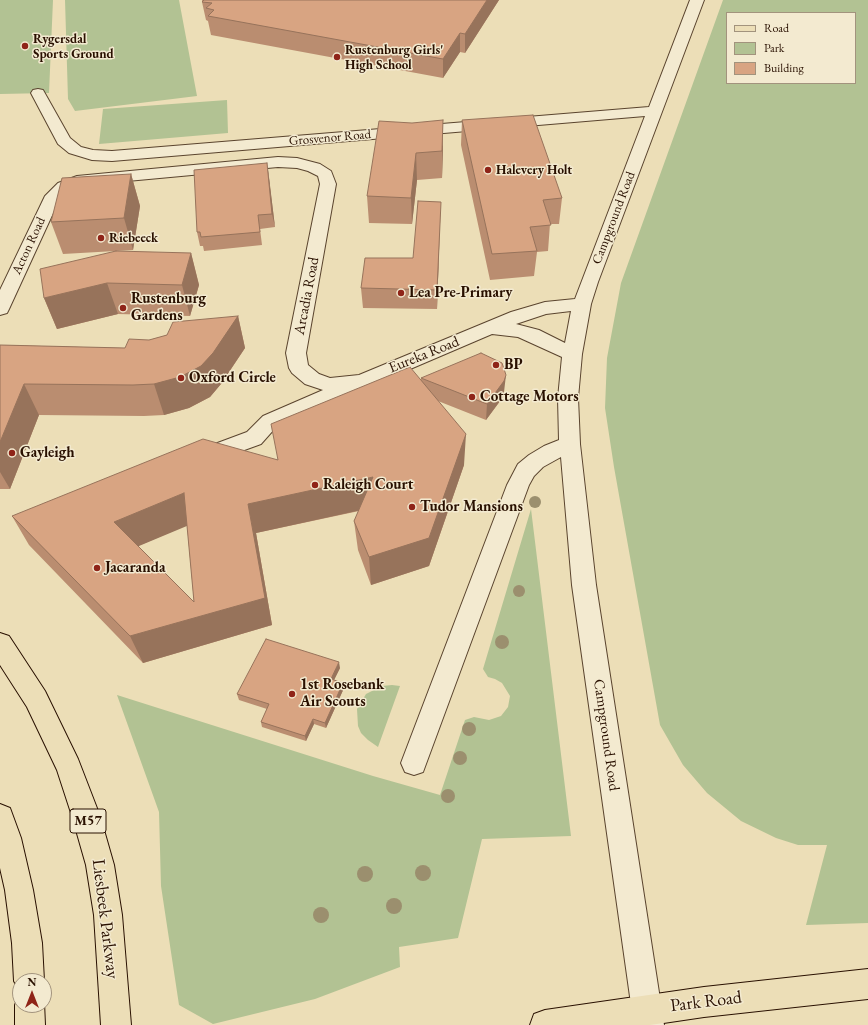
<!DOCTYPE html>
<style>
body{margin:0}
#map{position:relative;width:868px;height:1025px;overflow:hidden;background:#ecdeb7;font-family:"EB Garamond",serif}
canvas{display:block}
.legend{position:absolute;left:726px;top:12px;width:130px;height:72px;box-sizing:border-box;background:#f3ead0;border:1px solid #a2937d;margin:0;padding:5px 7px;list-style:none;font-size:12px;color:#291000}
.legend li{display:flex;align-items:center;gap:8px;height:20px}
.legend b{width:20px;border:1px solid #a2937d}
.north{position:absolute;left:12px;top:973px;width:40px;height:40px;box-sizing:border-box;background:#f3ead0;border:1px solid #a2937d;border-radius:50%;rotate:0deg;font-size:11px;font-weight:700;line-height:16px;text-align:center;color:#291000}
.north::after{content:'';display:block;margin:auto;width:14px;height:18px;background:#8f2418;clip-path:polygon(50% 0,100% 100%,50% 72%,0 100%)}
</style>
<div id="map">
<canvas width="868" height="1025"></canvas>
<ul class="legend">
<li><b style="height:5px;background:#ecdeb7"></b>Road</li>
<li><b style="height:11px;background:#b2c293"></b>Park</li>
<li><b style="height:11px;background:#d8a482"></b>Building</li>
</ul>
<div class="north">N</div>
</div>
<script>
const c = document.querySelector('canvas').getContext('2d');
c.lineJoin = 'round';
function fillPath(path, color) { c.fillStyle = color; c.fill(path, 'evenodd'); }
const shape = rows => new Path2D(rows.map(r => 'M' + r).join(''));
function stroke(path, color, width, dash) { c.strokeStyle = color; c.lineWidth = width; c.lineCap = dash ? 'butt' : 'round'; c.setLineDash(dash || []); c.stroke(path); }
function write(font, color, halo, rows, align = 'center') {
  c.font = font + ' "EB Garamond",serif'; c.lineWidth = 3; c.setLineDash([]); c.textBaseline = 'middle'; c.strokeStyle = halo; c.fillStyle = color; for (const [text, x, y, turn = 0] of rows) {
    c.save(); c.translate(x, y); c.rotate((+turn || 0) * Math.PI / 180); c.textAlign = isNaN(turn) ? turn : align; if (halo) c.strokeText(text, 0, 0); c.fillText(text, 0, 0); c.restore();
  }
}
fillPath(shape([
 [0,0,53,0,49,93,0,94],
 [65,0,179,0,197,96,75,111,68,99],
 [723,0,868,0,868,923,806,925,827,845,798,845,776,838,741,821,707,793,683,765,660,725,614,467,605,408,607,358,621,283],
 [727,13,855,13,855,83,727,83],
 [227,100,228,133,99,144,103,109],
 [531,509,571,836,482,839,458,938,399,947,400,967,315,999,213,1024,179,1005,161,886,159,812,117,695,373,776,440,795,465,720,474,717,489,720,501,716,508,707,510,696,502,683,495,679,488,677,483,669],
 [392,685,400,686,378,747,368,740,361,733,358,726,357,709,366,694,382,686]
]), '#b2c293');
const minor = shape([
 [690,0,704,0,598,282,591,304,582,354,578,398,580,444,596,585,664,1025,634,1025,572,585,561,457,543,467,534,476,529,485,423,772,414,775,405,772,401,763,507,485,518,464,529,455,544,446,559,440,558,398,562,357,518,337,492,334,277,426,261,444,203,465,196,463,192,457,196,451,247,432,263,416,323,390,305,384,292,373,289,368,286,353,320,184,318,176,308,171,297,168,278,167,95,184,80,186,70,189,60,198,9,309,7,313,0,315,0,290,45,196,58,183,77,176,278,157,297,158,320,164,331,171,336,184,306,353,308,365,319,374,330,378,359,375,511,312,545,302,575,299,645,116,112,161,92,160,69,153,58,144,31,93,33,90,38,89,43,90,70,138,81,147,93,150,112,151,649,107,690,0],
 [571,311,565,343,539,330,516,324,546,314,571,311]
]);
const major = shape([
 [0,633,9,636,45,691,78,759,100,816,114,865,122,915,131,1025,101,1025,94,915,86,865,72,816,57,770,27,707,0,665,0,633],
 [0,804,10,808,21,838,33,890,42,943,44,981,20,981,20,992,14,981,12,943,5,890,0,868,0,804],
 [868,969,868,999,704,1017,650,1025,530,1025,534,1014,545,1010,704,987,868,969],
 [19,994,20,1005,44,1005,44,1002,45,1025,15,1025,15,1005,19,994]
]);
stroke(minor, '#5a442e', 2);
stroke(major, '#291000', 2);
fillPath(minor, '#f3ead0');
fillPath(major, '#ecdeb7');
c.fillStyle = '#9b8f6e';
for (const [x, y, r] of [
 [535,502,6],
 [519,591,6],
 [502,642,7],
 [469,729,7],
 [460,758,7],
 [448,796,7],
 [423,873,8],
 [365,874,8],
 [394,906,8],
 [321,915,8]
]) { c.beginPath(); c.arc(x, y, r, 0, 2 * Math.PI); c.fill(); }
fillPath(shape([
 [202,0,499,0,465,53,460,52,443,78,211,35,208,21,206,20,202,2],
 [462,120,562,198,559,224,550,224,548,251,537,252,534,276,490,280,461,145],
 [412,123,443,146,442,178,417,180,412,224,369,223,367,196],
 [267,163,275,227,260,229,262,245,204,251,203,246,200,246,197,232],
 [131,174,140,206,133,250,63,254,51,222],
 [440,222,437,309,363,308,361,288,413,258],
 [191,253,199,285,190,316,118,314,57,329,44,298],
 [238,316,245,348,221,384,210,397,189,408,164,415,144,416,39,415,10,489,0,489,0,345,125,348,149,340],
 [421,378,504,392,503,397,486,420,438,401,464,465,429,566,371,585,358,550,354,521,359,511,256,533,272,625,143,663,29,545,12,516,278,460,421,380],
 [187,525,194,602,138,546],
 [340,668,334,680,343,683,344,688,326,728,314,724,306,741,262,727,261,722,267,709,239,700,237,694]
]), '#ba8d70');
fillPath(shape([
 [487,0,499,0,465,53,465,34],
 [460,33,460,52,443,78,443,59],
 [443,120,443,146,442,178,442,151],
 [416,153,417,180,412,224,411,198],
 [267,163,269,177,275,227,272,214],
 [131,174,140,206,133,250,124,218],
 [441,202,440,222,437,309,437,290],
 [191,253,199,285,190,316,182,285],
 [107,283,118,314,57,329,44,298],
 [238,316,245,348,221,384,210,397,189,408,164,415,154,384],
 [506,375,504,392,503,397,486,420,487,404],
 [24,384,39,415,10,489,0,472,0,442],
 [466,434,464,465,429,566,371,585,369,557],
 [373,477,375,507,256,533,272,625,143,663,130,636,265,598,248,504],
 [184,493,194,523,127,551,114,522],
 [339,662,340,668,332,684,331,679],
 [343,683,344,688,326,728,325,723],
 [313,719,314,724,306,741,305,736]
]), '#97735b');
const building = shape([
 [204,0,487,0,465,34,460,33,443,59,208,16,214,10,206,8,212,3,202,2,204,0],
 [533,115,562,198,543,200,551,225,530,227,537,251,492,254,462,120,533,115],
 [443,120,442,151,416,153,411,198,367,196,379,121,412,123,443,120],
 [267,163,272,214,258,215,260,232,201,237,200,232,197,232,194,170,267,163],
 [131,174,124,218,51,222,62,178,131,174],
 [418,201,441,202,437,290,361,288,365,258,413,258,418,201],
 [116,251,191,253,182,285,107,283,44,298,40,269,116,251],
 [238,316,213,353,201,366,180,377,154,384,133,385,24,384,0,442,0,345,125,348,129,339,149,340,167,335,173,322,238,316],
 [481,353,502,363,506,375,504,381,487,404,421,378,481,353],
 [410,367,466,434,429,538,369,557,354,521,373,477,248,504,265,598,130,636,12,516,203,439,278,460,271,424,410,367],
 [184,493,194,602,114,522,184,493],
 [266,639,339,662,331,679,343,683,325,723,313,719,305,736,261,722,269,704,237,694,266,639]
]);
fillPath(building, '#d8a482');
stroke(building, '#97735b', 1);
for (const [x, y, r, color] of [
 [25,46,4,"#8f2418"],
 [337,57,4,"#8f2418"],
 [488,170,4,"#8f2418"],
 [101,238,4,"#8f2418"],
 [401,293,4,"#8f2418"],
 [123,308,4,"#8f2418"],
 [496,365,4,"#8f2418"],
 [181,378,4,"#8f2418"],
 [472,397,4,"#8f2418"],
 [12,453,4,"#8f2418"],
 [315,485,4,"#8f2418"],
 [412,507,4,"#8f2418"],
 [97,568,4,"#8f2418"],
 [292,694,4,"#8f2418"]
]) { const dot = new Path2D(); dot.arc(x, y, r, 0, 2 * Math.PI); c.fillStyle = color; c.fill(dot); stroke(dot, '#f3ead0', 1.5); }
write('bold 13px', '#291000', '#f3ead0', [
 ["Rygersdal",33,39],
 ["Sports Ground",33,54],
 ["Rustenburg Girls'",345,50],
 ["High School",345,65],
 ["Halevery Holt",496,170],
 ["Riebeeck",109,238]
], 'left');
write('13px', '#291000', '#f3ead0', [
 ["Grosvenor Road",330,138,-5],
 ["Campground Road",614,218,-69],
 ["Acton Road",29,246,-65]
]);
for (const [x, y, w] of [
 [88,821,36]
]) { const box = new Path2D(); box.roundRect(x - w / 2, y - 12, w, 24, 3); c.fillStyle = '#f3ead0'; c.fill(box); stroke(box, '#291000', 1); }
write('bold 14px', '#291000', null, [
 ["M57",88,821]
]);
write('bold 15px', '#291000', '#f3ead0', [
 ["Lea Pre-Primary",409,293],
 ["Rustenburg",131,299],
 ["Gardens",131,316],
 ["BP",504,365],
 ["Oxford Circle",189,378],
 ["Cottage Motors",480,397],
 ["Gayleigh",20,453],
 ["Raleigh Court",323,485],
 ["Tudor Mansions",420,507],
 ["Jacaranda",105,568],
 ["1st Rosebank",300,685],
 ["Air Scouts",300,702]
], 'left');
write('15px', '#291000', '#f3ead0', [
 ["Arcadia Road",307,296,-79],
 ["Eureka Road",424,355,-22],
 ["Campground Road",606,735,82]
]);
write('18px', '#291000', '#f3ead0', [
 ["Liesbeek Parkway",105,919,83],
 ["Park Road",706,1002,-7]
]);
</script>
